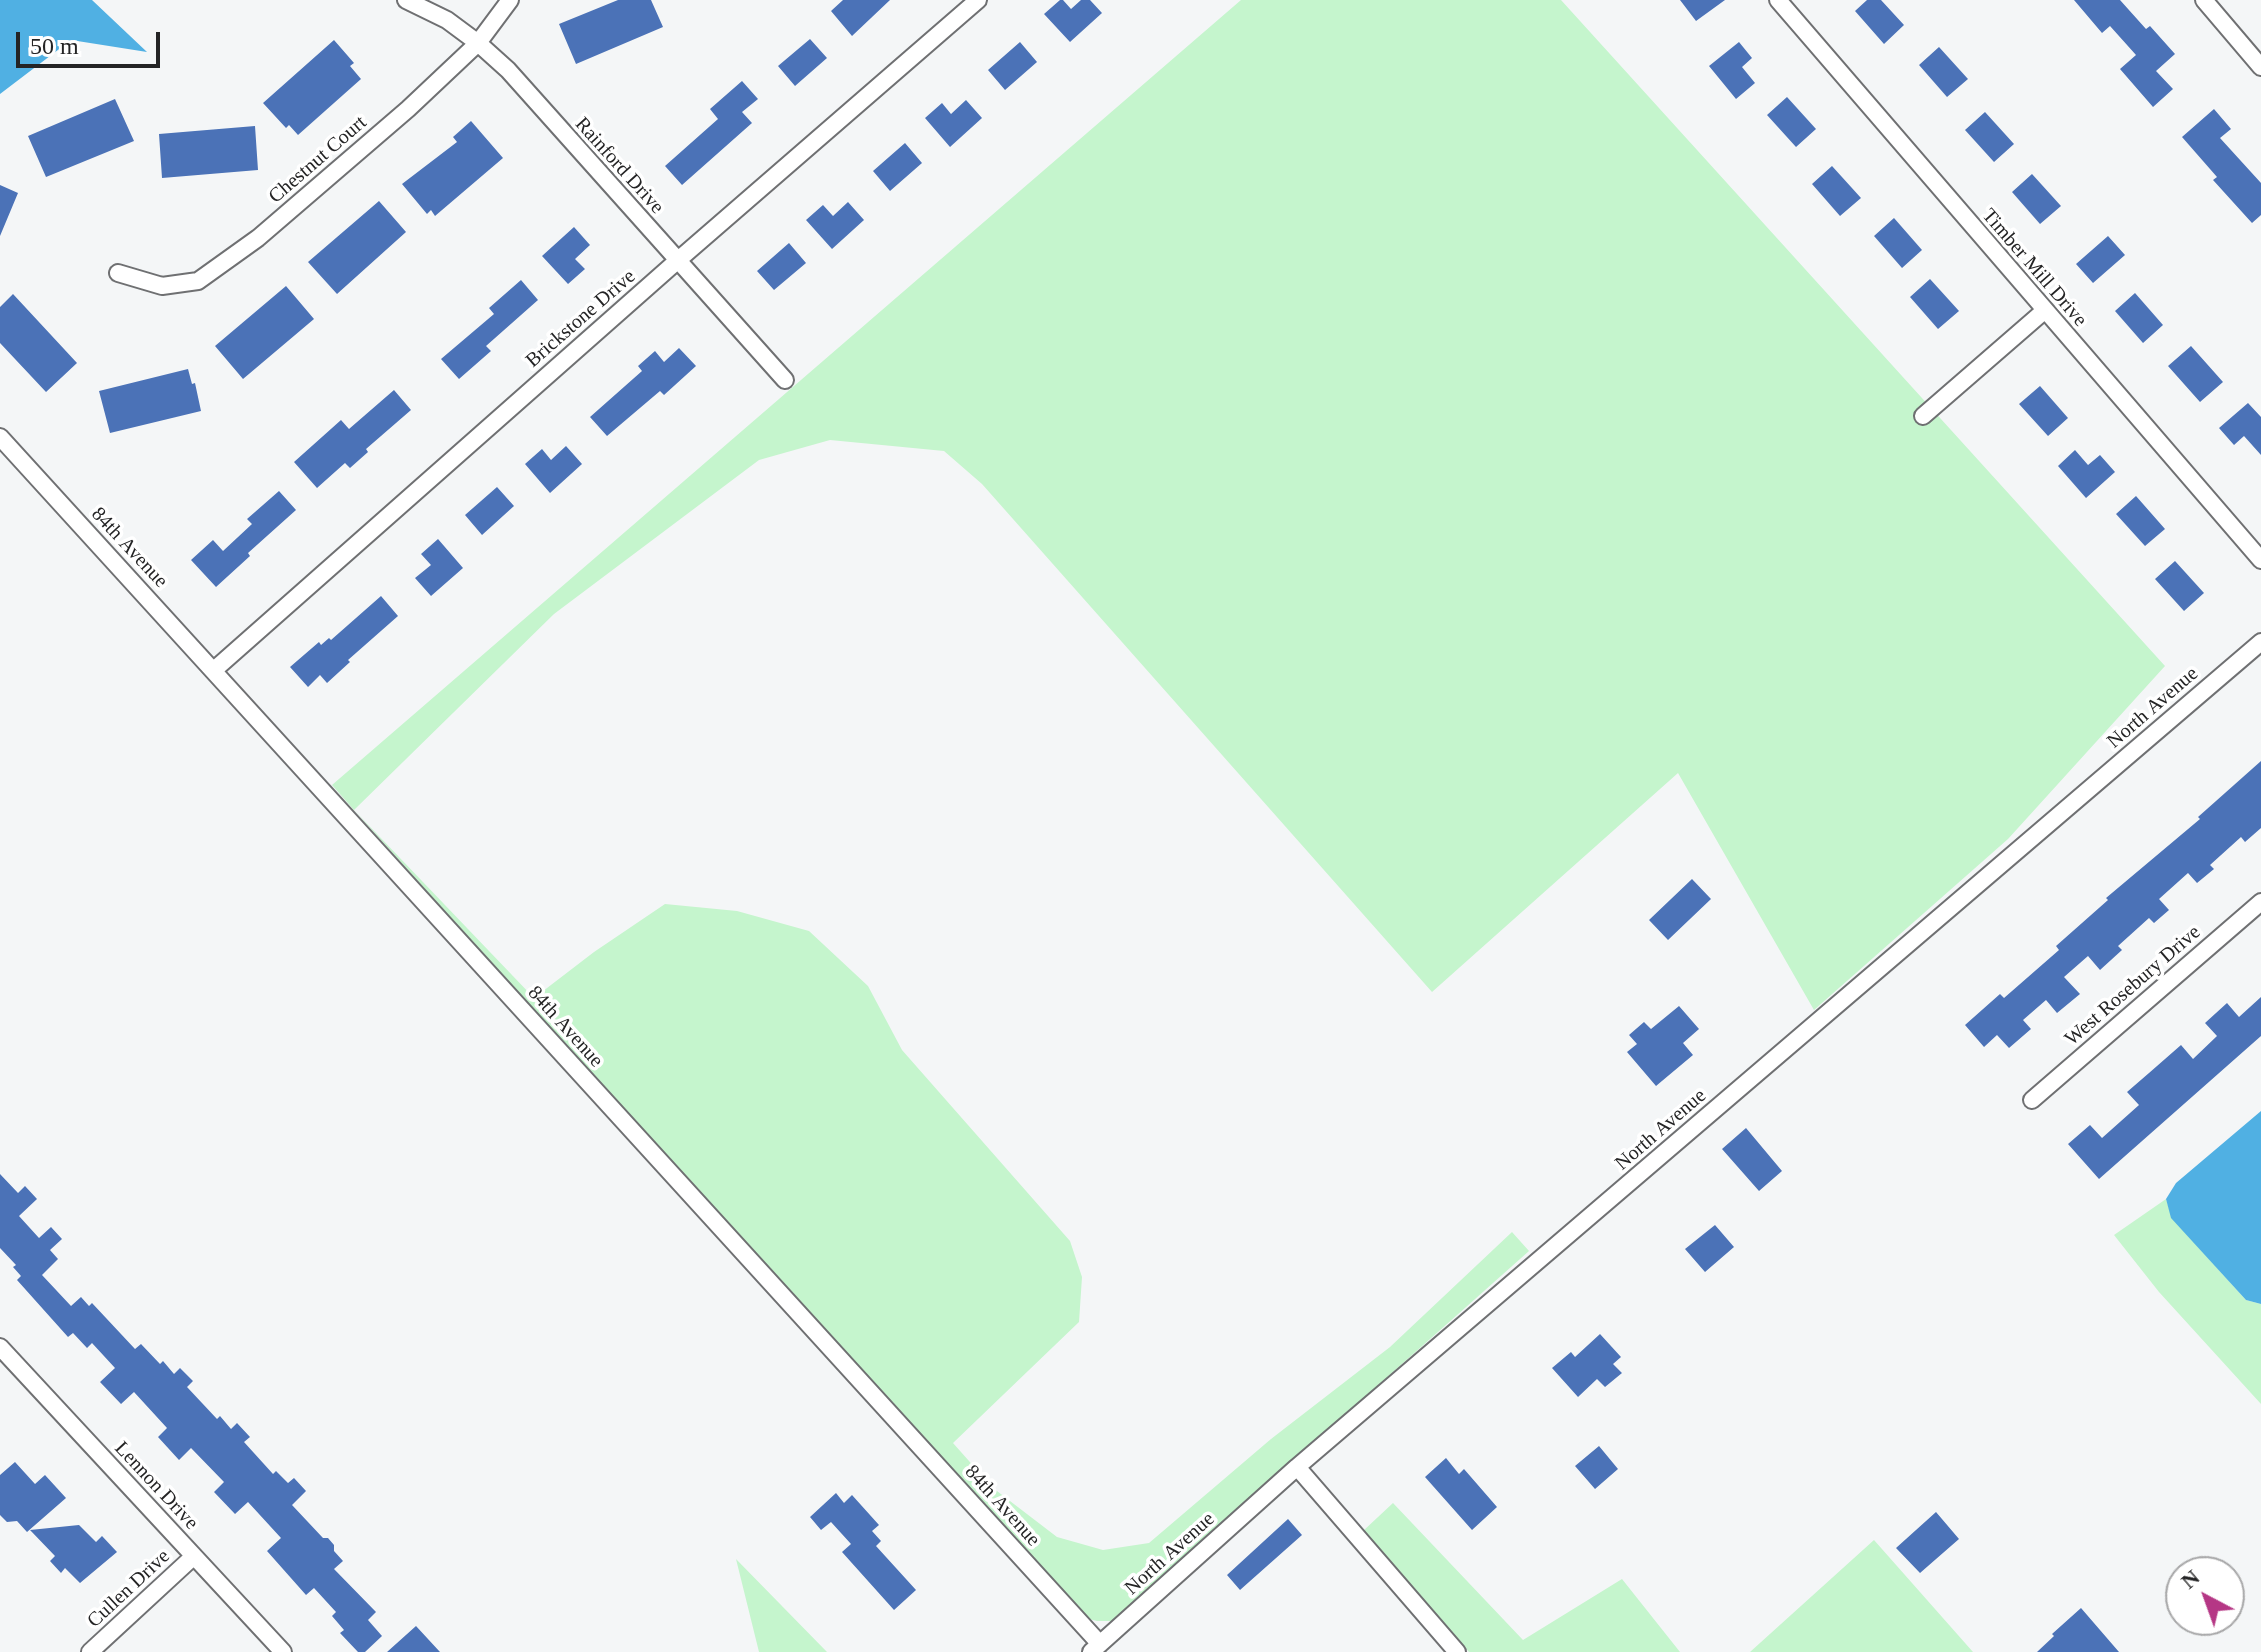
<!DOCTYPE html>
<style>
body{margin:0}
#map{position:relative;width:2261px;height:1652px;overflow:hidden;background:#f4f6f7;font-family:"Times New Roman",serif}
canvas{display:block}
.north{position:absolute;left:2165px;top:1556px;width:80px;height:80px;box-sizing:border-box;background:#fff;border:2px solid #a7a7a8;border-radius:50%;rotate:319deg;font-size:22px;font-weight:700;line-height:32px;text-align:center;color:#242425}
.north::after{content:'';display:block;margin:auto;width:28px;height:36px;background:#b53785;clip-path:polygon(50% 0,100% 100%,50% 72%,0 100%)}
.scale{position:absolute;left:16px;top:32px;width:144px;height:36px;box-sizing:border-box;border:4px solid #242425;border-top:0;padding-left:10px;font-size:24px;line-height:28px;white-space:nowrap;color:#242425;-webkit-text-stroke:6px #fff;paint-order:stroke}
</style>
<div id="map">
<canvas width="2261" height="1652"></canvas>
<div class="north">N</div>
<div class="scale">50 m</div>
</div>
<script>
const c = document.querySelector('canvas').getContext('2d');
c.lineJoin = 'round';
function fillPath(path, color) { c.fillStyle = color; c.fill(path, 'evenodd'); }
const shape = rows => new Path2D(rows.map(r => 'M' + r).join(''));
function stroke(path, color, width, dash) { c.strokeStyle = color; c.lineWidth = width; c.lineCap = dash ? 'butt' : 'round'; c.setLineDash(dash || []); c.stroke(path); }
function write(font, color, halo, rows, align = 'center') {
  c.font = font + ' "Times New Roman",serif'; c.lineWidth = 7; c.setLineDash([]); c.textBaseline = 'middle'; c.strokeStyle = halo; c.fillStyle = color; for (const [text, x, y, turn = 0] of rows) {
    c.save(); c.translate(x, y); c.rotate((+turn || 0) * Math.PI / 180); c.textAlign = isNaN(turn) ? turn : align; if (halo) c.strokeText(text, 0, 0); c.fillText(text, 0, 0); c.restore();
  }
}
fillPath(shape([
 [1241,0,1561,0,2165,666,2008,839,1814,1010,1678,773,1432,992,982,484,944,451,830,440,759,460,554,614,354,810,534,998,594,952,665,904,737,911,809,931,868,986,902,1050,1070,1241,1082,1277,1079,1322,953,1443,993,1488,1057,1537,1103,1550,1149,1543,1271,1439,1390,1347,1512,1232,1529,1251,1113,1621,1097,1621,1081,1617,353,809,332,785],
 [2166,1199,2172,1218,2246,1300,2261,1304,2261,1404,2159,1292,2114,1235],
 [1393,1503,1523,1640,1622,1579,1680,1652,1469,1652,1363,1531],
 [1874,1540,1973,1652,1750,1652],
 [736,1559,827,1652,759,1652]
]), '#c5f5cd');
fillPath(shape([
 [0,0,92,0,147,52,71,40,0,94],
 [2261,1111,2261,1304,2246,1300,2171,1218,2166,1199,2176,1183]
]), '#50b0e3');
fillPath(shape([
 [618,0,651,0,663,27,576,64,559,24],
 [843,0,890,0,852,36,831,11],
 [1060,0,1063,0,1071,9,1081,0,1090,0,1102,13,1070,42,1044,14],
 [1680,0,1725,0,1696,21],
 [1867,0,1881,0,1904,25,1884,44,1855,11],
 [2074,0,2120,0,2146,29,2150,26,2175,54,2156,71,2173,89,2153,107,2120,69,2136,55,2110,26,2102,33],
 [810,39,827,58,795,86,778,66],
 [334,40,354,63,350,66,361,79,298,135,289,125,286,128,263,103],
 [1020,42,1037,62,1005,90,988,70],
 [1739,42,1752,58,1742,67,1755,83,1736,99,1709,66],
 [1939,47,1968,79,1947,97,1919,65],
 [742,81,758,99,742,112,752,123,682,185,665,166,718,119,710,109],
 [1787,97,1816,129,1796,147,1767,115],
 [115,99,134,141,46,177,28,136],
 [966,100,982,118,950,147,925,118,942,103,951,114],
 [2214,109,2231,129,2220,138,2261,183,2261,215,2252,223,2213,180,2217,177,2182,137],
 [1985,112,2014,144,1994,162,1965,130],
 [471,121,503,158,435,216,431,210,427,214,402,184,457,142,453,137],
 [255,126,258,170,162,178,159,134],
 [905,143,922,163,890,191,873,171],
 [1832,166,1861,198,1840,216,1812,184],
 [2032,174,2061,206,2040,224,2012,192],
 [0,185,18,193,0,236],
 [379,201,406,232,337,294,308,262],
 [848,202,864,220,832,249,806,220,823,205,833,216],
 [1894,218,1922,250,1902,268,1874,236],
 [574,227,590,245,575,259,585,269,568,284,542,256],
 [2108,236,2125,255,2093,283,2076,264],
 [789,243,806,263,774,290,757,271],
 [1930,279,1959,311,1938,329,1910,297],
 [521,280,538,300,486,346,491,351,459,379,441,359,494,314,489,308],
 [286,286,314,319,243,379,215,346],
 [2135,293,2163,325,2143,343,2115,311],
 [13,294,77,363,46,392,0,343,0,307],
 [2191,346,2223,382,2200,402,2168,366],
 [679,348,696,366,664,395,660,391,607,436,590,417,642,371,638,366,655,351,664,362],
 [188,369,192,384,195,383,201,411,110,433,99,391],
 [2040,386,2068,418,2048,436,2019,404],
 [394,390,411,410,366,449,368,452,350,468,345,463,317,488,294,462,341,420,349,429],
 [2248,403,2261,417,2261,455,2244,436,2234,445,2219,428],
 [566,446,582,464,550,493,525,464,542,449,551,460],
 [2075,450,2088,465,2100,455,2115,472,2086,498,2058,466],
 [497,487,514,506,482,535,465,515],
 [279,491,296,510,248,553,250,556,216,587,191,560,213,540,223,551,252,524,247,519],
 [2136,496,2165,529,2145,546,2116,514],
 [438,539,463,568,431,596,415,578,431,565,421,554],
 [2175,561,2204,593,2184,611,2155,579],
 [381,596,398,616,348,660,350,662,327,683,320,675,308,687,290,667,319,642,321,645,329,638,331,640],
 [2261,761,2261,828,2245,842,2241,837,2210,865,2214,869,2197,883,2188,873,2159,899,2169,910,2154,923,2149,918,2118,946,2122,950,2100,970,2088,956,2064,977,2080,994,2057,1013,2046,1000,2023,1020,2031,1029,2009,1048,1997,1035,1984,1047,1965,1025,2000,994,2004,998,2059,950,2056,946,2108,900,2106,898,2200,819,2198,817],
 [1692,879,1711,899,1668,940,1649,920],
 [2261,997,2261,1036,2099,1179,2068,1144,2090,1125,2102,1138,2139,1105,2127,1092,2149,1073,2181,1045,2193,1059,2217,1036,2205,1023,2227,1003,2239,1017],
 [1679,1006,1699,1029,1683,1043,1693,1055,1656,1086,1627,1052,1637,1044,1629,1035,1644,1022,1651,1029],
 [1746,1128,1782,1171,1759,1191,1722,1149],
 [0,1174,18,1193,25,1186,37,1199,19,1216,39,1238,51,1227,62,1239,50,1250,58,1259,42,1275,71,1306,81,1297,89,1306,92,1303,135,1349,141,1344,160,1364,163,1361,174,1374,180,1368,193,1381,187,1387,217,1419,220,1416,231,1429,237,1423,250,1437,244,1442,273,1474,276,1471,288,1483,294,1478,306,1491,292,1505,323,1538,328,1538,334,1545,334,1551,343,1561,334,1569,376,1612,368,1620,382,1636,365,1652,358,1652,340,1633,344,1630,332,1616,336,1612,314,1588,306,1595,267,1551,281,1538,248,1502,235,1514,214,1492,224,1482,191,1448,179,1460,158,1437,167,1428,134,1392,121,1404,100,1382,115,1368,92,1343,87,1348,73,1333,68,1337,17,1280,21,1276,13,1267,16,1265,0,1248],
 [1715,1225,1734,1247,1705,1272,1685,1249],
 [1600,1334,1621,1357,1613,1364,1622,1373,1605,1387,1597,1379,1578,1397,1552,1368,1571,1352,1575,1357],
 [1599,1446,1618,1469,1595,1489,1575,1466],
 [1446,1458,1459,1474,1464,1469,1497,1507,1472,1530,1425,1477],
 [15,1462,35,1484,45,1475,66,1498,27,1532,17,1521,7,1522,0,1515,0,1475],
 [836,1493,844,1503,852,1495,879,1525,872,1531,881,1541,876,1546,916,1590,894,1610,842,1552,851,1544,831,1522,821,1530,810,1517],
 [1936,1512,1959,1539,1920,1573,1896,1548],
 [1288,1519,1302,1535,1240,1590,1227,1575],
 [79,1525,96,1542,102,1536,117,1552,80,1583,65,1568,61,1573,50,1561,55,1556,30,1530],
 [2081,1608,2119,1652,2037,1652,2054,1636,2052,1634],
 [416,1626,440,1652,387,1652]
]), '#4b72b7');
const minor = shape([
 [406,0,447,20,478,43,508,70,785,380],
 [1778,0,2261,560],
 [2204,0,2261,67],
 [118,273,162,286,198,281,258,238,408,109,478,43,510,0],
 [1923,416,2044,311],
 [0,437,1100,1644],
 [214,670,677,261,978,0],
 [2032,1100,2261,902],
 [0,1347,283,1652],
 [1297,1467,1457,1652],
 [90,1652,194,1556],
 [1091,1652,1297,1467,2261,642]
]);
stroke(minor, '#6f7072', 20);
stroke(minor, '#fff', 16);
write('20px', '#242425', '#fff', [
 ["Chestnut Court",318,160,-41],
 ["Rainford Drive",619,166,48],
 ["Timber Mill Drive",2034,268,49],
 ["Brickstone Drive",581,319,-41],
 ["84th Avenue",129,548,47],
 ["North Avenue",2153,708,-41],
 ["West Rosebury Drive",2133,986,-41],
 ["84th Avenue",565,1027,48],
 ["North Avenue",1661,1130,-41],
 ["Lennon Drive",156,1486,47],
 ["84th Avenue",1002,1506,48],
 ["North Avenue",1170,1554,-42],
 ["Cullen Drive",129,1589,-43]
]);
</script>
